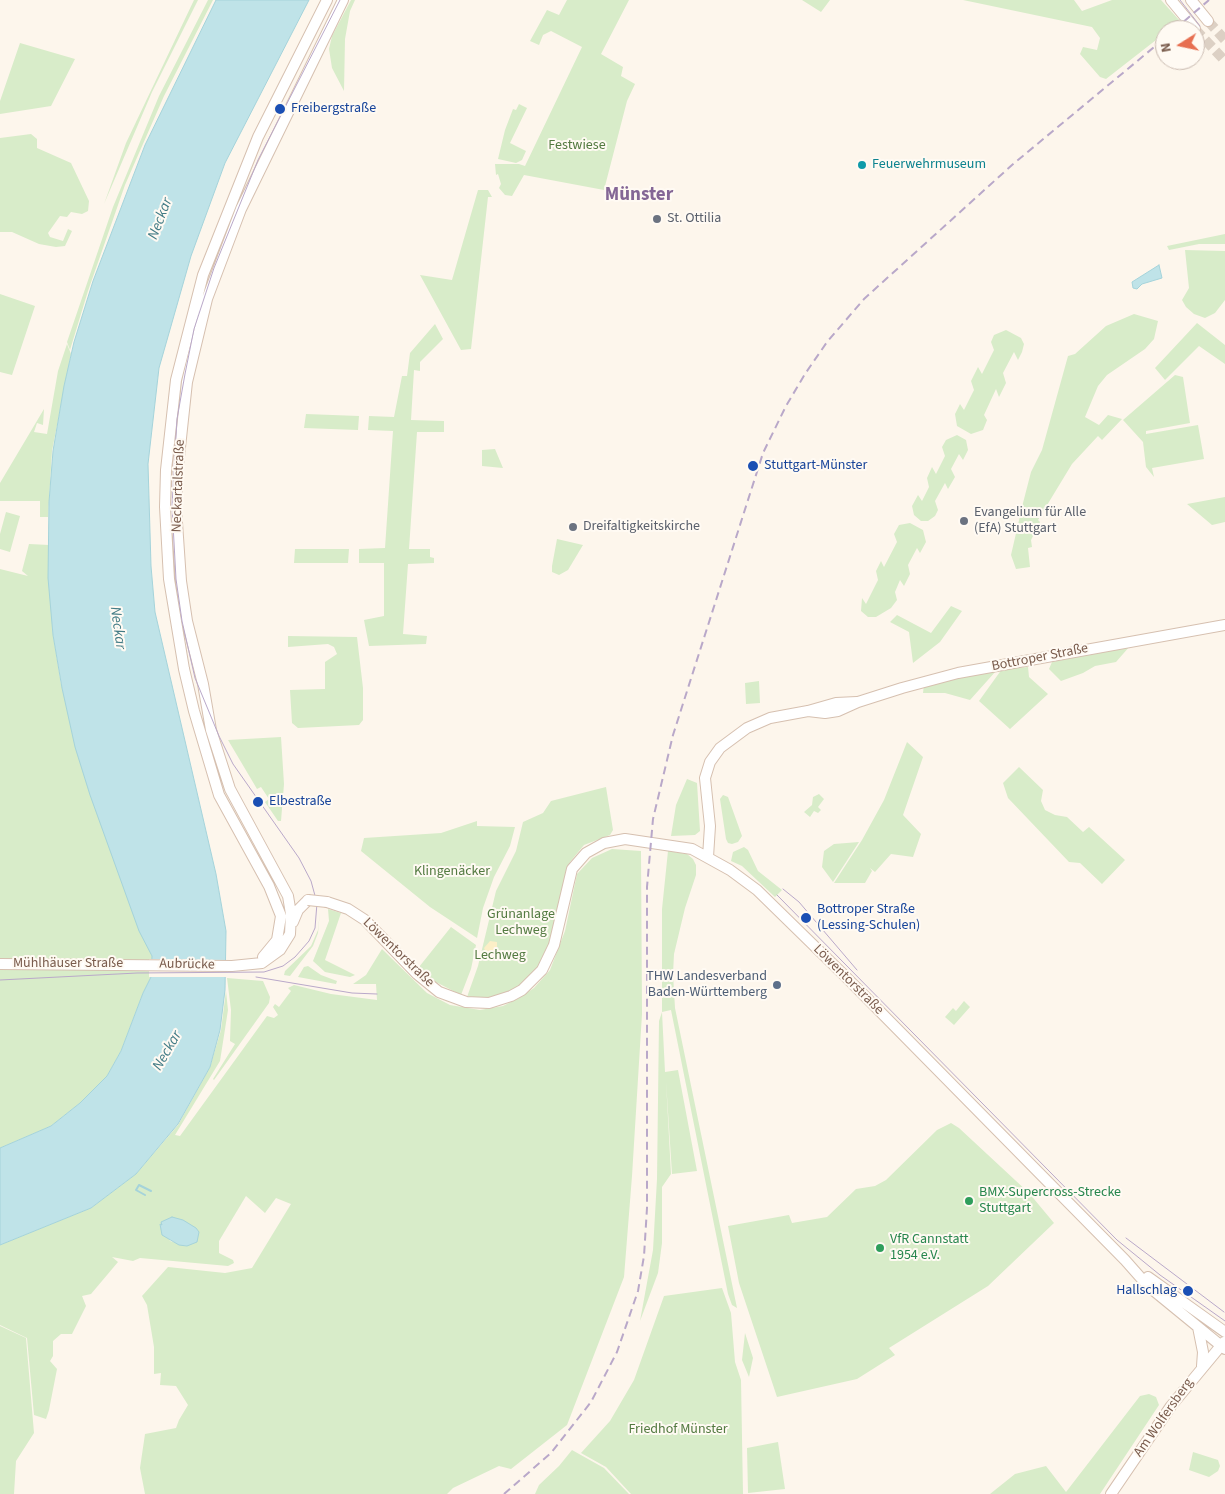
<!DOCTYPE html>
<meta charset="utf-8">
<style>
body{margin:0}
#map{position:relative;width:1225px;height:1494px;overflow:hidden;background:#fdf6ec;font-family:"Source Sans 3",sans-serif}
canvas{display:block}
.north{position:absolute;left:1155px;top:20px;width:50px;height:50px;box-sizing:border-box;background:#fffaf3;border:1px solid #cabbb1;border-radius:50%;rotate:260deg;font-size:14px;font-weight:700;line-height:20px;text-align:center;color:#7a5c4d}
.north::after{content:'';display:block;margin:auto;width:18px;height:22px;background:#e76f51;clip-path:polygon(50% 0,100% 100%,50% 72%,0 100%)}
</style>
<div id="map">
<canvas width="1225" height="1494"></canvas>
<div class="north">N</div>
</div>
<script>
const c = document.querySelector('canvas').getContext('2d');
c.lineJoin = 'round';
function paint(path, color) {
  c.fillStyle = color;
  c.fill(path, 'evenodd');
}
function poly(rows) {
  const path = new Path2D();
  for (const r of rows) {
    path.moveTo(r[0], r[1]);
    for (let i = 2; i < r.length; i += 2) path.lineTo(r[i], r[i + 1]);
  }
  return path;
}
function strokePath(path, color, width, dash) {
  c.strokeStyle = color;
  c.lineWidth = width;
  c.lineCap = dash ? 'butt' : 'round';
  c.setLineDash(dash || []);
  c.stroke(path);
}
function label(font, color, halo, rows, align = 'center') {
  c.font = font + ' "Source Sans 3",sans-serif';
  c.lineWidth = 4;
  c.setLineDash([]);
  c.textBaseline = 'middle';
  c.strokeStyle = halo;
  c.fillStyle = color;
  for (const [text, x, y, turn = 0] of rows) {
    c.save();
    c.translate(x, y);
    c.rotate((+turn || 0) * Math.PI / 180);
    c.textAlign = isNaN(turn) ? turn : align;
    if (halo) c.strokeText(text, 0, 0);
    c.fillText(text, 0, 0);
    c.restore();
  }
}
paint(poly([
 [194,0,198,0,152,92,104,204,126,143],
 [208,0,213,0,164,96,125,185,88,291,70,350,67,342,113,207,159,96],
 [351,0,355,0,350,11,345,39,344,91,332,68,329,49,332,36],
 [567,0,629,0,601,54,623,67,621,76,635,84,627,101,604,190,524,175,512,196,505,195,499,188,501,184,498,174,496,175,495,164,519,164,525,166,582,47,551,31,543,35,539,45,530,41,547,10,559,15],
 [802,0,830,0,821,12],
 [963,0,1074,0,1082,11,1112,0,1161,0,1180,21,1169,30,1165,30,1165,33,1106,79,1100,77,1080,54,1083,47,1097,50,1100,38,1092,27],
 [20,43,75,59,51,106,0,114,0,101],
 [519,104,527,108,510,143,526,151,522,160,516,163,498,159,505,130,513,109,516,110],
 [31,134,37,139,37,148,71,163,89,201,88,211,82,214,71,212,67,217,60,216,48,233,50,237,63,241,68,229,72,231,65,246,56,247,39,244,12,232,0,232,0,138],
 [478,190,488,190,492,197,488,197,471,349,461,350,420,275,452,280],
 [1225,234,1225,244,1199,244,1169,250,1167,246],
 [1185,250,1225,251,1225,300,1215,313,1205,318,1194,314,1186,307,1182,300,1189,288],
 [0,294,35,306,12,375,0,372],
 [1134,314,1158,321,1154,339,1145,349,1107,375,1098,386,1085,417,1099,425,1108,415,1122,419,1102,440,1098,436,1072,464,1038,520,1040,522,1031,540,1032,547,1028,548,1030,567,1016,569,1011,555,1023,503,1031,472,1042,450,1068,356,1075,354,1106,326],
 [1197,323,1225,345,1225,364,1199,346,1165,380,1155,368],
 [435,324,443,339,420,362,420,371,414,370,411,420,444,421,444,432,417,432,409,549,430,549,430,557,434,558,434,563,408,564,403,634,427,636,426,644,369,646,364,620,384,616,384,563,359,563,359,549,385,548,393,431,368,430,369,416,394,417,402,376,407,376,410,353],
 [1006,330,1021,338,1024,344,1022,352,1018,360,1014,352,1003,373,1006,383,999,397,996,389,984,415,987,420,983,430,971,434,957,426,955,414,960,404,964,410,974,390,971,381,978,367,982,374,994,350,991,342,994,335],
 [67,344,71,354,52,451,48,517,40,517,40,501,0,501,0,483,44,409,43,425,37,423,34,432,47,434,58,371],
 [1175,375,1183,377,1190,423,1146,431,1146,434,1198,425,1204,459,1152,468,1154,477,1146,467,1143,442,1123,420],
 [306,414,359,416,358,430,304,428],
 [957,435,966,440,968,450,963,460,959,454,951,469,955,477,948,489,945,483,935,501,938,510,935,516,928,521,921,521,914,515,912,506,918,495,922,501,929,487,927,478,932,467,936,474,945,456,942,447,946,440],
 [495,449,503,468,482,466,482,450],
 [1225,497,1225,522,1212,525,1187,504],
 [6,512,20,516,10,552,0,549,0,534],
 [910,523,923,530,926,542,920,553,917,548,908,565,910,574,904,586,900,580,895,592,897,600,891,608,876,617,868,617,861,611,862,598,866,604,878,580,876,571,881,561,884,567,897,542,894,534,899,525],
 [557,539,583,545,568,570,559,575,552,572,552,566],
 [29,544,49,545,53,635,61,684,152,956,151,977,143,993,121,1051,107,1076,80,1103,51,1126,0,1148,0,569,28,576,22,571],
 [295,549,349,549,348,563,294,563],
 [951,606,962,611,940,642,913,663,909,632,890,622,897,615,931,633],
 [288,636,357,637,363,688,363,720,359,725,298,728,292,723,290,690,325,689,325,662,337,654,334,647,328,644,288,647],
 [1130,646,1116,662,1095,666,1083,673,1061,681,1049,669,1052,662],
 [1028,667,1029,677,1048,694,1010,729,979,701,1002,669],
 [996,671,970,700,945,693,923,693,924,684],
 [759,681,760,703,746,704,745,683],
 [281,737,284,784,281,821,278,821,265,802,269,799,261,787,257,789,228,740],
 [907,742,923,757,903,815,921,834,913,857,891,854,875,872,870,868,872,871,865,883,834,883,862,840,884,800],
 [1019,767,1043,790,1041,801,1045,810,1055,815,1067,817,1083,832,1089,827,1125,860,1102,884,1080,863,1069,862,1008,798,1003,783],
 [687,779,697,783,700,831,695,835,671,836,676,805],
 [606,787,613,830,610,835,584,845,570,862,551,939,539,967,521,986,509,992,486,998,467,997,478,966,496,891,516,851,523,822,543,813,551,801],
 [819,794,824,799,818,807,821,810,818,813,814,811,810,817,804,812,812,805,813,797],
 [723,795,728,797,742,836,738,842,732,844,728,843,726,839,720,799],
 [477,821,477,826,515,827,510,846,494,877,483,908,477,938,430,907,361,851,364,838,441,833],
 [859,842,833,882,822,867,824,851,834,844],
 [744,847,748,850,758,871,782,890,775,897,742,866,731,861,733,852],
 [612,849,641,851,642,1014,632,1176,624,1277,567,1425,511,1469,499,1466,453,1488,447,1494,145,1494,140,1468,145,1434,176,1428,179,1420,188,1405,176,1386,160,1385,161,1373,154,1374,154,1347,147,1305,142,1296,168,1267,225,1273,252,1268,291,1204,276,1198,265,1213,246,1196,219,1241,219,1253,233,1260,234,1263,228,1266,140,1258,133,1261,112,1257,118,1262,91,1294,82,1296,86,1306,72,1334,61,1334,53,1341,53,1356,50,1361,57,1369,49,1410,46,1419,34,1415,27,1338,0,1325,0,1245,91,1208,136,1174,178,1125,210,1067,221,1030,226,991,228,1010,220,1061,175,1135,180,1136,267,1016,274,1018,278,1015,273,1007,275,1004,279,1007,291,991,288,988,294,985,331,994,377,1000,376,984,353,984,366,975,382,949,427,993,450,1005,480,1010,503,1006,519,998,534,988,550,970,565,931,577,874,592,858],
 [163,1223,187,1246,170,1241],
 [668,851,687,854,693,859,696,865,696,875,685,908,674,954,673,974,675,1008,737,1308,732,1305,728,1294,671,1010,662,1012,662,909],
 [328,909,341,913,325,960,355,975,350,977,325,972,313,961,329,921],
 [320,911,318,933,313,946,290,976,284,975,285,971,311,946,318,930],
 [451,927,476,945,471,969,461,995,432,980,419,967],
 [308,966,321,975,337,981,336,984,298,977,304,967],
 [227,978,263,981,270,997,269,1003,214,1080,213,1079,235,1044,230,1041,231,1010],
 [964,1001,970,1007,954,1025,945,1017,953,1008,956,1011],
 [662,1012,665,1072,678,1070,697,1171,672,1174,666,1081,671,1174,662,1187,662,1243,658,1273,640,1321,653,1250,657,1179,659,1021],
 [951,1123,959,1128,1029,1193,1054,1223,988,1286,889,1348,895,1355,857,1379,777,1397,739,1283,728,1226,789,1215,792,1223,827,1217,856,1189,875,1186,886,1180,937,1130],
 [722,1288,731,1313,735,1362,741,1380,743,1494,631,1494,606,1467,581,1453,610,1421,634,1380,664,1296],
 [0,1326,26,1338,34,1433,16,1461,14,1494,0,1494],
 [745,1333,753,1358,749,1377,742,1360],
 [1149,1394,1156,1397,1159,1405,1100,1494,990,1494,1015,1474,1046,1466,1066,1492,1140,1396],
 [778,1442,785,1489,748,1493,747,1448],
 [572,1450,604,1468,629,1494,535,1494,539,1485,559,1466],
 [1193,1452,1218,1460,1220,1466,1218,1471,1209,1477,1189,1470]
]), '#d8ecc9');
paint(poly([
 [490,941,497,942,497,950,495,958,489,960,484,948]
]), '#fcefc7');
const water = poly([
 [216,0,309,0,225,163,191,256,159,368,148,464,151,566,155,612,216,874,226,931,225,990,220,1030,210,1067,178,1124,136,1174,91,1208,0,1245,0,1148,51,1126,80,1103,107,1076,121,1051,143,993,151,977,152,956,139,931,90,795,75,747,62,688,53,635,48,578,49,502,53,451,64,386,74,342,93,281,145,145,216,0],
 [1159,265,1162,278,1142,284,1137,289,1133,288,1132,282,1159,265],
 [172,1217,183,1220,196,1228,199,1232,197,1242,187,1246,179,1245,162,1235,160,1224,162,1225,161,1222,172,1217]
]);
paint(water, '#bfe3e8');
strokePath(water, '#a5d3da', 1);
paint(poly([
 [149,959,227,960,227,977,149,977]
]), '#fdf6ec');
strokePath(poly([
 [145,1195,136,1190,139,1185,151,1191]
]), '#a5d3da', 2);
strokePath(poly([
 [1208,21,1225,40],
 [1195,29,1225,61]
]), '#dcd0c4', 10, [10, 5]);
const secondary = poly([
 [1171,0,1195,29],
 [1191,0,1208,21],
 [808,711,825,713,838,711,858,702,902,688,958,673,1225,625],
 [708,857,710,826,705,778,710,762,720,748,747,728,770,718,808,711,836,703,857,702],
 [327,902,348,909,365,920,417,974,439,992,466,1002,489,1003,511,996,522,990,542,970,554,945,572,869,586,853,604,843,625,839,692,849,730,870,757,890,845,976,1125,1260,1148,1286,1225,1349],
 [293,922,298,910,308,900],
 [263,957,277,940,281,916,269,886,219,795,194,711,184,669,169,579,165,507,166,470,176,380,203,275,258,137,327,0],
 [0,964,232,966,262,963,280,950,290,934,291,914,288,896,230,789,211,730,203,684,187,621,181,581,176,508,178,466,187,382,207,299,241,209,343,0],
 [1148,1277,1225,1332],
 [1198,1327,1203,1352,1202,1366],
 [1111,1494,1171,1406,1224,1342]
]);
strokePath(secondary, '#d6c0b0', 12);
strokePath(secondary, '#fff', 10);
strokePath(poly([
 [1180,0,1200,26],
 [783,889,799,902,857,970],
 [777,895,1117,1240,1160,1275,1225,1321],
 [256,977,352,993,377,994],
 [0,980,137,973,264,972,283,966,295,957,309,941,315,928,317,903,311,881,299,858,233,764,219,736,195,678,182,621,176,579,172,506,177,419,185,374,194,329,214,268,258,160,340,0],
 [1126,1238,1224,1312]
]), '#b9a8c9', 1);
strokePath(poly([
 [1174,30,1209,0],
 [504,1494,551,1453,591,1402,617,1352,638,1291,644,1256,647,1208,647,887,653,819,673,735,763,453,786,406,805,374,827,342,864,299,1012,165,1165,38]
]), '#b9a8c9', 2, [8, 5]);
const secondaryBridge = poly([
 [308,900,327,902]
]);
strokePath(secondaryBridge, '#d6c0b0', 12, []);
strokePath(secondaryBridge, '#fff', 10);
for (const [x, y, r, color] of [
 [280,109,6,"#1a4fb4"],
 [862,165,5,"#0f9aa8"],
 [657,219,5,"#6b7280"],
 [753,466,6,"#1a4fb4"],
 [964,521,5,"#6b7280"],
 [573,527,5,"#6b7280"],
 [258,802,6,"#1a4fb4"],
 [806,918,6,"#1a4fb4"],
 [777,985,5,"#5c6f8a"],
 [969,1201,5,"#2e9e5b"],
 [880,1248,5,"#2e9e5b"],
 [1188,1291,6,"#1a4fb4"]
]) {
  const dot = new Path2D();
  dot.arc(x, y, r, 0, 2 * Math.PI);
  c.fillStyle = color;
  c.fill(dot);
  strokePath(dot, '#fffaf3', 2);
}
label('14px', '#164399', '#fffaf3', [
 ["Freibergstraße",291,109],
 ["Stuttgart-Münster",764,466],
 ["Elbestraße",269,802],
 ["Bottroper Straße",817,910],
 ["(Lessing-Schulen)",817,926],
 ["Hallschlag",1177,1291,"right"]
], 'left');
label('14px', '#537a41', '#fffaf3', [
 ["Festwiese",577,146],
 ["Klingenäcker",452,872],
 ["Grünanlage",521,915],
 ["Lechweg",521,931],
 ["Lechweg",500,956],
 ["Friedhof Münster",678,1430]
]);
label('14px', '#0d838f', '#fffaf3', [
 ["Feuerwehrmuseum",872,165]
], 'left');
label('14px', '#5b616d', '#fffaf3', [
 ["St. Ottilia",667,219],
 ["Evangelium für Alle",974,513],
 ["(EfA) Stuttgart",974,529],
 ["Dreifaltigkeitskirche",583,527]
], 'left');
label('14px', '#7a5c4d', '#fffaf3', [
 ["Neckartalstraße",179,486,-88],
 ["Bottroper Straße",1040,658,-11],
 ["Löwentorstraße",398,953,44],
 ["Mühlhäuser Straße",68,964],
 ["Aubrücke",187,965,1],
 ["Löwentorstraße",848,980,45],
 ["Am Wolfersberg",1164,1418,-55]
]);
label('14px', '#4e5e75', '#fffaf3', [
 ["THW Landesverband",767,977],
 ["Baden-Württemberg",767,993]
], 'right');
label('14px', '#27864d', '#fffaf3', [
 ["BMX-Supercross-Strecke",979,1193],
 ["Stuttgart",979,1209],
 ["VfR Cannstatt",890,1240],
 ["1954 e.V.",890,1256]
], 'left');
label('italic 15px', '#437c86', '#fffaf3', [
 ["Neckar",161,219,-69],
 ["Neckar",117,628,82],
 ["Neckar",168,1051,-60]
]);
label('bold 19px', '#846695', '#fffaf3', [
 ["Münster",639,196]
]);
</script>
